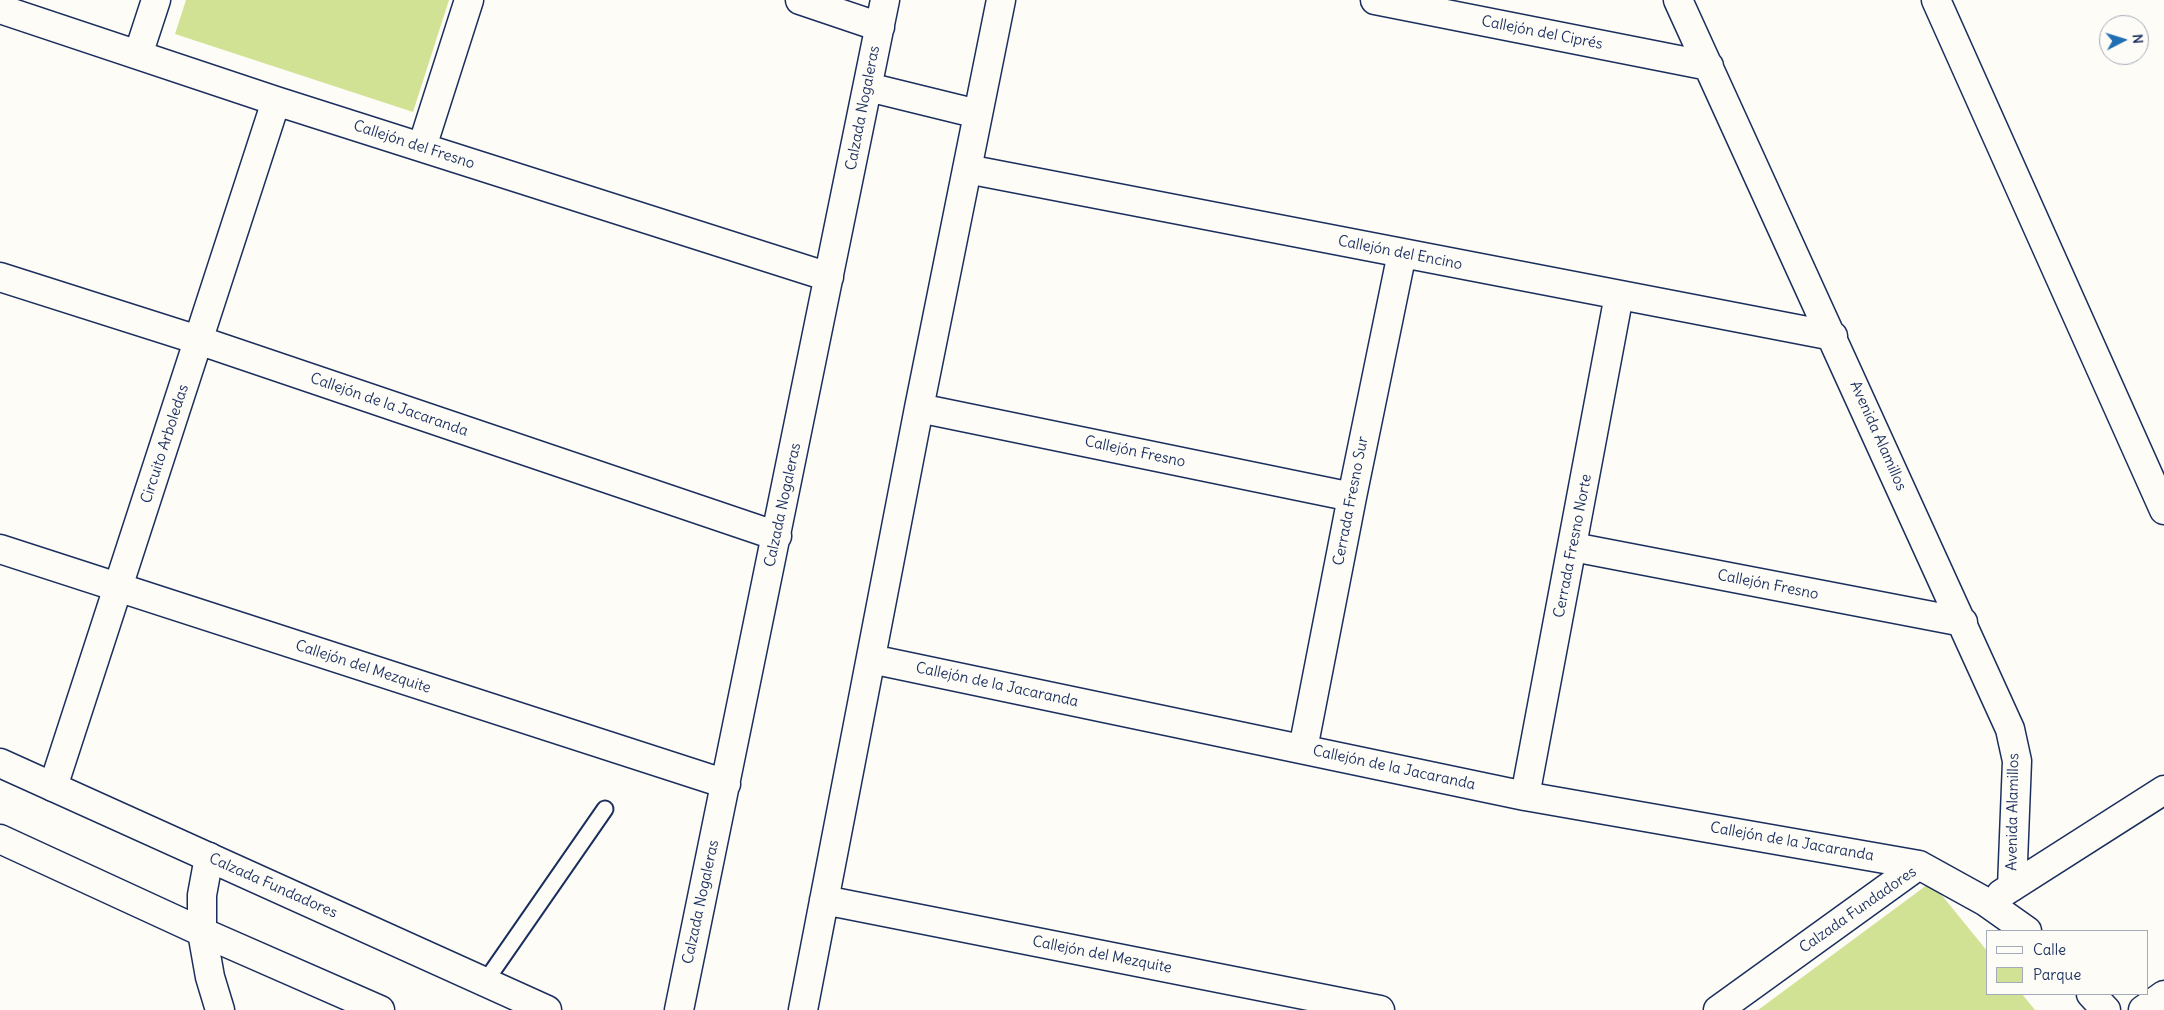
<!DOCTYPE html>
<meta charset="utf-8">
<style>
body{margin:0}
#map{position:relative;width:2164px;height:1010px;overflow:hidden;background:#fdfcf7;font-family:Delius,sans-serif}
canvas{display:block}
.legend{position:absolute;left:1986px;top:930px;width:162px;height:65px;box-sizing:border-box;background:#fdfcf7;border:1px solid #a3aaba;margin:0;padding:6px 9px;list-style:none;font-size:15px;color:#1b2f5e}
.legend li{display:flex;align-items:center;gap:10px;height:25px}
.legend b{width:25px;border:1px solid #a3aaba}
.north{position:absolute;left:2099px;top:15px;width:50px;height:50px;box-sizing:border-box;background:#fdfcf7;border:1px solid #a3aaba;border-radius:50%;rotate:85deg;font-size:14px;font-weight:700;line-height:20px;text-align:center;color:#1b2f5e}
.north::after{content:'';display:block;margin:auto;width:18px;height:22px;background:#1f6fb2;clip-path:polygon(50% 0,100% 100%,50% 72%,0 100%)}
</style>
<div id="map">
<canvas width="2164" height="1010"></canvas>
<ul class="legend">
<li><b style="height:6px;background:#fdfcf7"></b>Calle</li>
<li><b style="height:14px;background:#d2e295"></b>Parque</li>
</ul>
<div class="north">N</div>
</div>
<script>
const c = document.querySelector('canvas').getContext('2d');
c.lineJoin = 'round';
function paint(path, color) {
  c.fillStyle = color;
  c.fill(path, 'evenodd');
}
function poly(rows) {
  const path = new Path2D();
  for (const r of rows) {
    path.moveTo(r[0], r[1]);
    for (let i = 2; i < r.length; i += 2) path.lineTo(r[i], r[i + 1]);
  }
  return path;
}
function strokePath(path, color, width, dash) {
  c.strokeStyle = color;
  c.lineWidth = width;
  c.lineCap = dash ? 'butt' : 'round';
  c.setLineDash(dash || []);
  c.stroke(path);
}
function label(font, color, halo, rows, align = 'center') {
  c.font = font + ' Delius,sans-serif';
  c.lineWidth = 4;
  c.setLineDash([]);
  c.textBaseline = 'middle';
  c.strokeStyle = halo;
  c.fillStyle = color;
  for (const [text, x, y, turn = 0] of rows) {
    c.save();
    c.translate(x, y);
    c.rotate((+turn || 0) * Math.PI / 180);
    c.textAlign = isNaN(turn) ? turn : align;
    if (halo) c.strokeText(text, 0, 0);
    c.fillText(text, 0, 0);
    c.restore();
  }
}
paint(poly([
 [186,0,449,0,413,112,175,34],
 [1931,882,1988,952,1988,994,2022,994,2035,1010,1758,1010]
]), '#d2e295');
const service = poly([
 [485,982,605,809]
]);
const minor = poly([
 [800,0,880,27],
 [1375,0,1709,66],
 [1678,0,2010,729,2017,761,2012,887],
 [1936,0,2164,510],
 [0,9,276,101,829,277],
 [138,55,156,0],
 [868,87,978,114],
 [422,147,469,0],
 [967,169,1833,336],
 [0,277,198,340,777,536],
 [919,408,1352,497],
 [1573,547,1963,622],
 [0,549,726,784],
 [871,659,1525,796,1919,865,1986,902,2027,931],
 [1303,749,1352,497,1402,253],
 [53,787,276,101],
 [1525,796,1619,295],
 [209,857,202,895,202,932,210,977,220,1010],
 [2001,894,2164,790],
 [824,900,1380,1010],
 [2091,994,2106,1010],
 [679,1010,885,0],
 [803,1010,919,408,1001,0],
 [1718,1010,1919,865]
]);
const secondary = poly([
 [0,763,547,1010],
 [0,839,202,932,380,1010],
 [2143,1010,2164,995]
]);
strokePath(service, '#1b2f5e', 19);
strokePath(minor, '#1b2f5e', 31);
strokePath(secondary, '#1b2f5e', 31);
strokePath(service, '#fdfcf7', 15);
strokePath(minor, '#fdfcf7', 28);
strokePath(secondary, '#fdfcf7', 28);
label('15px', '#1b2f5e', '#fdfcf7', [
 ["Callejón del Ciprés",1542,33,11],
 ["Calzada Nogaleras",863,108,-79],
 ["Callejón del Fresno",414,145,18],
 ["Callejón del Encino",1400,253,11],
 ["Callejón de la Jacaranda",389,405,19],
 ["Avenida Alamillos",1878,436,66],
 ["Circuito Arboledas",165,444,-72],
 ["Callejón Fresno",1135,452,12],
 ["Cerrada Fresno Sur",1351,501,-79],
 ["Calzada Nogaleras",783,505,-78],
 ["Cerrada Fresno Norte",1573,546,-79],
 ["Callejón Fresno",1768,585,11],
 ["Callejón del Mezquite",363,667,18],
 ["Callejón de la Jacaranda",997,685,12],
 ["Callejón de la Jacaranda",1394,768,12],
 ["Avenida Alamillos",2013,812,-89],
 ["Callejón de la Jacaranda",1792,842,10],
 ["Calzada Fundadores",273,886,24],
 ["Calzada Nogaleras",701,902,-78],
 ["Calzada Fundadores",1858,910,-35],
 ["Callejón del Mezquite",1102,955,11]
]);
</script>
